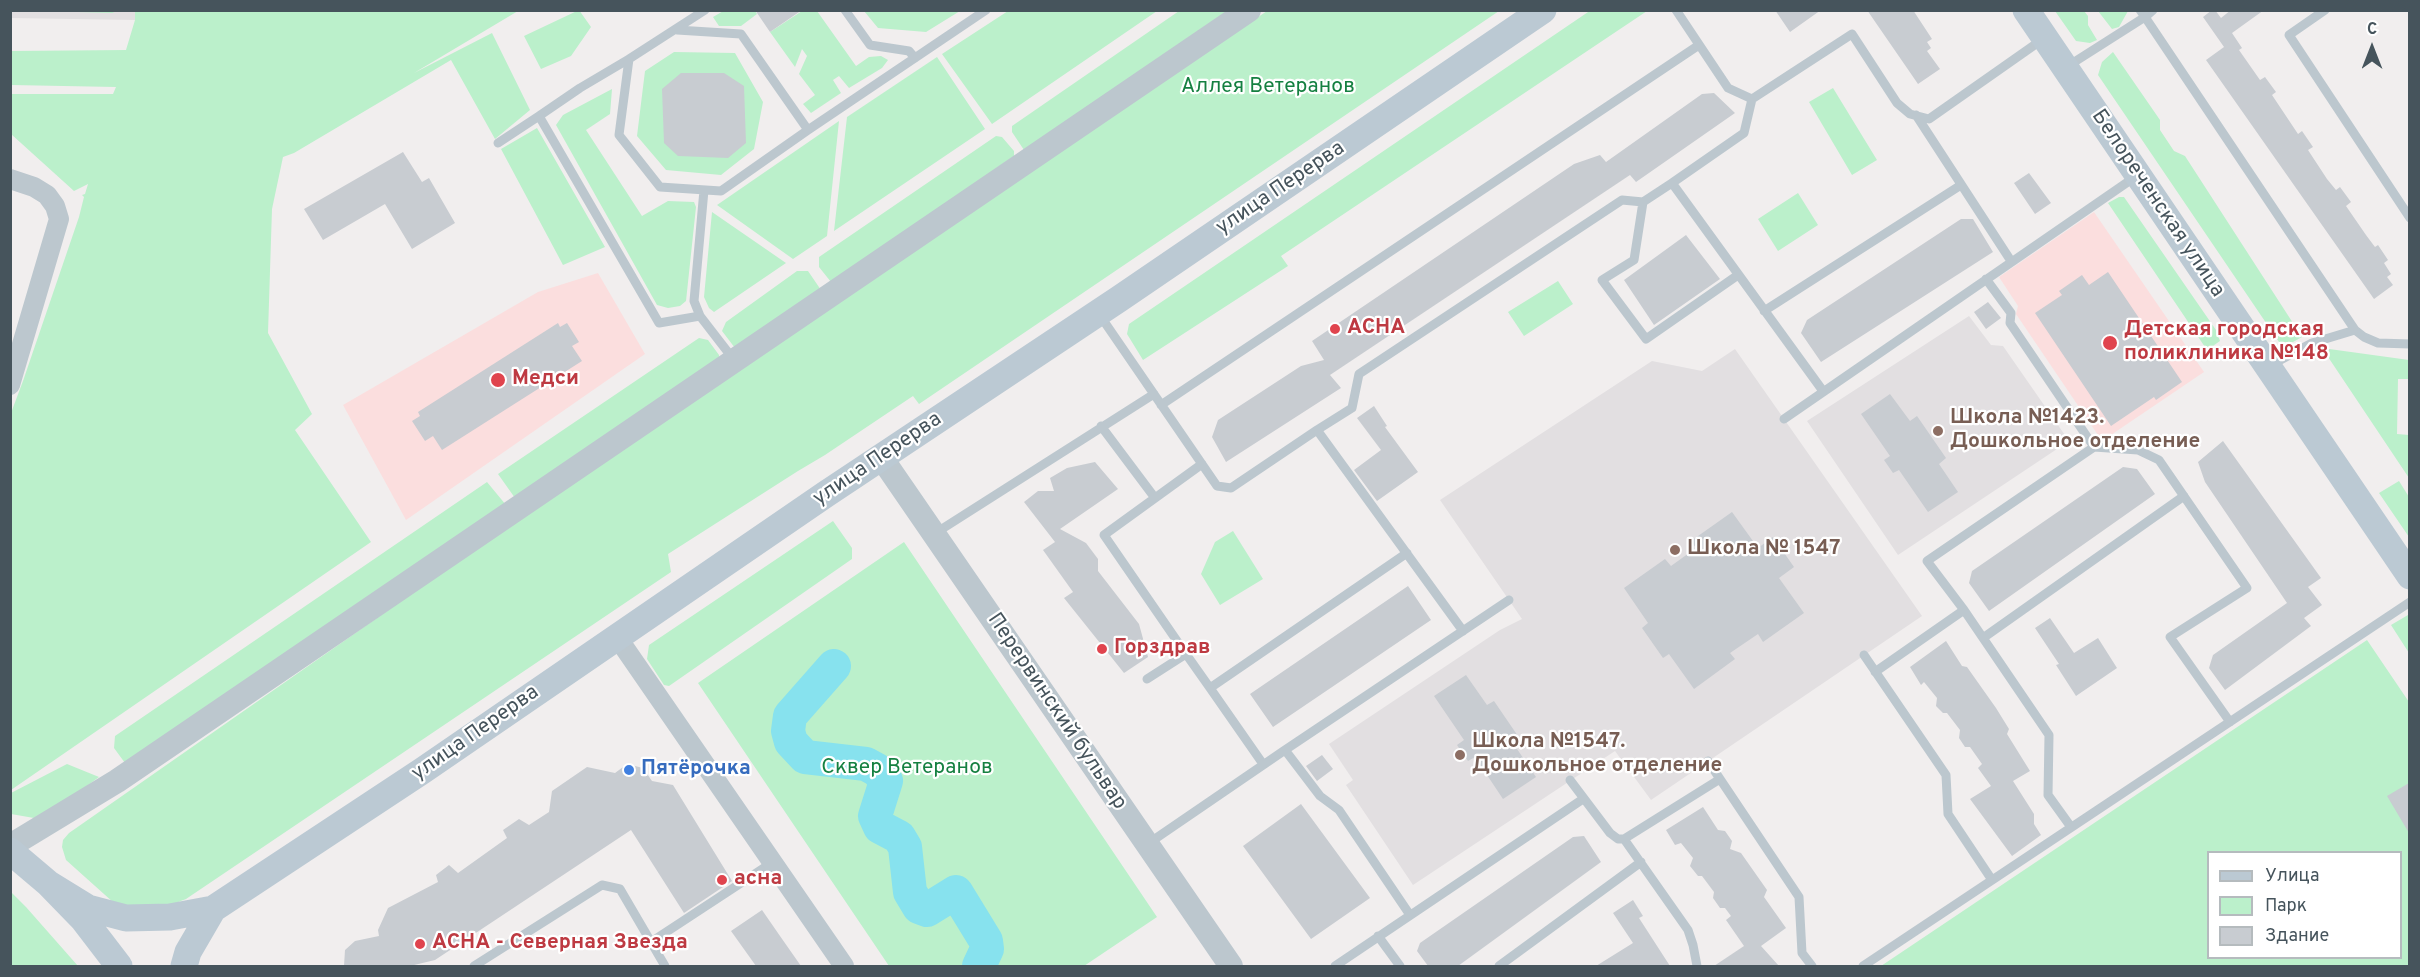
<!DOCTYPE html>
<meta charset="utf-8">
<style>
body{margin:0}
#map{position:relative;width:2420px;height:977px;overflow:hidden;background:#f1eeee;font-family:Overpass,sans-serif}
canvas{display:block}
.frame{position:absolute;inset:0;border:12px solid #46545c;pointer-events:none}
.legend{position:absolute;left:2207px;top:851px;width:195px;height:108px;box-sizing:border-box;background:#fff;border:2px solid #b5bbbe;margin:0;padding:8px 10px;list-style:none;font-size:18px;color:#46545c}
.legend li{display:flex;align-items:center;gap:12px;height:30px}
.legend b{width:30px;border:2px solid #b5bbbe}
.north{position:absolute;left:2342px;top:18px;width:60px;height:60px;-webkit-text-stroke:4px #fff;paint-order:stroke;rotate:0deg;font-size:16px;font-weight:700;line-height:24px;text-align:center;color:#46545c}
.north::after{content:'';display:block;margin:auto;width:21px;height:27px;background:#46545c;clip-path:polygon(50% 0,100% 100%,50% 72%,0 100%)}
</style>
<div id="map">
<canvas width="2420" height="977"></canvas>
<div class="frame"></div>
<ul class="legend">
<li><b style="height:8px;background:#bbc9d3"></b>Улица</li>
<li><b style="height:16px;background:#bbf0cb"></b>Парк</li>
<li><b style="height:16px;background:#c8ccd1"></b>Здание</li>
</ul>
<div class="north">С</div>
</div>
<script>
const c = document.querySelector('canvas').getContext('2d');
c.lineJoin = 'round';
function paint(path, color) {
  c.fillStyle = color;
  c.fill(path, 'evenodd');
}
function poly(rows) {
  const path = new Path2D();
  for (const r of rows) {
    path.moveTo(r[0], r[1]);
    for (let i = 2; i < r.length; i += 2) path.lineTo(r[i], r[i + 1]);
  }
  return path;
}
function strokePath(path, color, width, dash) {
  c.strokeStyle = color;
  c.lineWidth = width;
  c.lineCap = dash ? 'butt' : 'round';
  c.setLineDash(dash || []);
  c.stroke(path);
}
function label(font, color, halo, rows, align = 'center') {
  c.font = font + ' Overpass,sans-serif';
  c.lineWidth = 4.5;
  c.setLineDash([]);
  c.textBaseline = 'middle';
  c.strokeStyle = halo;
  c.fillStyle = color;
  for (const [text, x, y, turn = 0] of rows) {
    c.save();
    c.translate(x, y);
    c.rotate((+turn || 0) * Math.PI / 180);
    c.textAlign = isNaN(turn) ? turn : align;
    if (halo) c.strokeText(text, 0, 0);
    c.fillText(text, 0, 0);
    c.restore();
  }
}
paint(poly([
 [11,11,135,11,135,20,11,18],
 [1969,316,1991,345,2003,346,2069,441,1898,555,1807,421],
 [1735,349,1922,616,1651,800,1615,751,1413,885,1346,785,1353,780,1329,744,1500,630,1522,619,1440,500,1652,361,1702,371]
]), '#e2dfe1');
paint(poly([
 [2094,212,2204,372,2102,441,2016,314,2018,306,1999,277],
 [598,273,645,354,406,520,343,405,538,292]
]), '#fbdede');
paint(poly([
 [11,10,117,10,117,11,112,13],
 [579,10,591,27,571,56,541,69,524,36],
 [725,10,755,11,757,14,741,26,719,26,713,17],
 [1591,10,1647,11,1281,256,1288,266,1143,360,1127,334,1129,324],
 [135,11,518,11,414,73,492,33,530,110,495,139,451,60,294,153,283,157,272,209,268,333,312,414,295,430,371,542,11,790,11,413,23,381,79,217,84,197,82,195,85,194,88,184,74,191,11,134,11,94,113,94,116,87,11,85,11,51,126,50,135,20],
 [802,11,817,11,856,66,869,57,881,56,888,60,882,68,849,88,839,76,833,80,841,93,811,113,803,104,815,95,799,74,807,56,802,49,795,67,770,32],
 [864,11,960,11,926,32,878,28],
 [1008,11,1008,10,1157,11,992,124,942,54],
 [1179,11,1227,11,1024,150,1012,132,1012,126],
 [1267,11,1499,11,919,404,913,396,825,455,798,471,668,554,671,572,186,899,155,911,114,903,66,860,62,847,63,840,69,833,523,516],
 [2055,11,2084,11,2088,16,2088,25,2097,40,2090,43,2076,41],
 [2098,11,2128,11,2119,27,2112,29],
 [674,52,735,53,763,102,754,149,721,175,666,170,637,136,645,71],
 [2113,52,2160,120,2160,130,2174,151,2185,156,2302,337,2293,342,2279,342,2098,75,2102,62],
 [937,57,985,129,834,231,847,117],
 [1833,88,1877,160,1852,175,1809,102],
 [612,89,610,114,586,130,642,216,668,201,694,202,696,207,686,301,680,306,668,308,657,305,556,125,563,115],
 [839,121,827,236,793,259,717,205],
 [537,128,605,247,563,265,501,149],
 [996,136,1002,137,1014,151,1014,156,831,282,819,267,819,257],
 [1798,193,1818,225,1778,251,1758,219],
 [2119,197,2124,197,2216,330,2220,341,2207,350,2108,203],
 [712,212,786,263,714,312,709,308,704,297],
 [797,271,808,271,821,290,735,348,722,331,726,322],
 [1558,281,1573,304,1524,336,1508,312],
 [699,338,708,340,719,355,719,359,515,498,498,474],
 [2322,348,2409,360,2409,379,2398,379,2397,434,2409,435,2409,478],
 [2399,481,2409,497,2409,537,2379,493],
 [487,482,506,505,125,763,114,748,115,736],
 [833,521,852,548,852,559,669,686,664,685,647,659,649,645],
 [1233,531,1263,579,1220,605,1201,574,1215,542],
 [904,542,1157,917,1084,966,889,966,698,683],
 [2408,615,2410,618,2409,653,2391,625],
 [2367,640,2409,702,2409,966,1881,966],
 [2208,852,2400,852,2400,958,2208,958],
 [67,764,99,777,56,809,45,814,34,818,11,814,11,793],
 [11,892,26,907,78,966,11,966]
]), '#bbf0cb');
strokePath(poly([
 [834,666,790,716,788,731,791,742,805,757,866,764,877,770,886,781,875,816,880,827,899,837,905,847,910,892,919,907,927,910,956,892,986,941,987,949,979,966]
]), '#87e2ee', 34);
paint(poly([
 [755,10,802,10,770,32],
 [1775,10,1821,10,1790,32],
 [1867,10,1913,10,1932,39,1927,42,1931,48,1927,51,1940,69,1918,84],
 [2212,10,2215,10,2221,18,2231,10,2264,10,2232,33,2242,48,2239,50,2260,80,2265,77,2276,92,2272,95,2298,134,2302,131,2313,147,2308,150,2327,179,2336,190,2340,187,2351,202,2346,206,2366,235,2375,247,2378,245,2388,260,2384,263,2391,274,2387,277,2393,285,2374,299,2206,60,2224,47,2203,17],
 [681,73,724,73,744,86,746,143,728,158,678,156,664,143,662,89],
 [1714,93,1735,113,1636,182,1630,175,1330,375,1341,388,1226,462,1212,437,1218,420,1301,366,1324,360,1312,341,1574,164,1600,155,1606,162,1702,94],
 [403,152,422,182,429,178,455,223,412,249,385,204,323,240,304,209],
 [2029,173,2051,203,2035,214,2014,183],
 [1961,219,1973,219,1993,252,1821,362,1801,333,1807,320],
 [1686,235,1720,279,1654,325,1624,280],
 [2108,272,2182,382,2156,400,2154,397,2111,426,2035,313,2062,295,2059,291,2082,275,2089,285],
 [1988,302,2001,318,1986,329,1974,312],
 [558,323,560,327,567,323,579,342,572,346,582,361,442,450,433,436,425,441,412,421,420,416,418,412],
 [1890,394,1910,421,1917,416,1946,458,1939,464,1958,492,1928,512,1899,470,1893,473,1884,460,1890,456,1861,414],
 [1374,406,1387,426,1385,427,1418,472,1377,501,1354,470,1381,450,1357,418],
 [2223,441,2321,578,2308,587,2322,605,2304,618,2311,626,2225,690,2209,668,2213,655,2287,603,2205,482,2198,462],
 [1095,462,1118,489,1060,529,1086,543,1098,559,1098,571,1139,624,1148,657,1124,673,1064,598,1073,592,1043,550,1055,542,1024,502,1038,491,1054,491,1050,478,1067,468],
 [2123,467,2137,469,2155,494,1989,611,1969,583,1972,571],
 [1732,512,1758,548,1773,537,1794,567,1779,578,1804,613,1763,642,1758,634,1730,653,1735,659,1694,689,1669,654,1663,658,1642,628,1648,623,1624,588,1665,559,1671,566,1696,548,1691,541],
 [1408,586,1431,620,1273,727,1250,694],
 [2050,618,2074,653,2098,638,2117,668,2076,696,2056,665,2059,664,2035,628],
 [1946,641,1962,666,1967,667,1996,708,2009,729,2007,734,2030,771,2013,781,2034,814,2034,824,2041,835,2012,856,1970,799,1991,786,1978,768,1982,764,1970,747,1965,747,1959,738,1960,730,1947,713,1943,713,1936,706,1937,698,1924,682,1921,685,1910,667],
 [1466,675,1487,705,1494,701,1522,742,1515,746,1536,777,1503,799,1475,757,1468,761,1457,745,1464,740,1434,696],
 [1322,755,1333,769,1317,781,1306,766],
 [627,764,643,768,652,781,673,785,732,881,684,913,631,830,435,960,410,966,344,966,345,950,355,941,379,936,378,930,388,908,438,882,436,875,449,865,458,873,507,838,503,830,519,819,529,825,549,812,552,791,587,767,615,773],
 [2409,783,2409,833,2387,796],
 [1301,804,1370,898,1311,939,1243,846],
 [1703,807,1718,830,1725,831,1732,841,1730,849,1741,853,1767,890,1764,897,1786,928,1761,946,1779,966,1714,966,1744,946,1726,920,1731,916,1725,908,1720,908,1713,898,1714,892,1702,876,1698,876,1690,866,1693,858,1681,843,1675,845,1666,830],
 [1584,836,1601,862,1458,966,1428,966,1417,951,1420,943,1573,837],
 [1633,900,1643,916,1639,918,1670,966,1596,966,1633,943,1613,913],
 [762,910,780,936,801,966,756,966,731,931]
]), '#c8ccd1');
strokePath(poly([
 [705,10,629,59,619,135,660,187,721,191,808,130,986,10],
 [845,10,870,45,909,51,915,58],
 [1676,10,1728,88,1752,99,1852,34,1897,103,1910,114,1929,119,2043,39],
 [2140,10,2145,17,2153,10],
 [2325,10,2289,35,2410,218],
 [677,30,741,34,808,130],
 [629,59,580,88,539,116,659,323,700,316],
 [2068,66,2145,17,2355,330,2312,343,2271,365],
 [1752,99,1744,133,1672,183,1823,391],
 [1916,115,2011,261],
 [498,143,539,116],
 [704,190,694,301,700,316,734,360],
 [1643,202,1634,260,1602,280,1646,339,1738,275],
 [1764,311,1961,185],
 [1099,314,1217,486,1231,488,1317,430,1463,631],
 [2355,330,2364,337,2378,343,2410,344],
 [1161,405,1699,45],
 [1784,419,2135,177],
 [1101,426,1155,498],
 [1317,430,1352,408,1359,374,1622,200,1643,202,1672,183],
 [2094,447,2138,450,2159,460,2247,588,2170,637,2230,722],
 [934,534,1154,394],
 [1964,610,1927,561,2094,447,2010,323,2011,313,1986,279],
 [1983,638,2184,496],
 [1186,654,1104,535,1202,464],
 [1864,655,1946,775,1948,814,1992,880],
 [1875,672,1964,610,2049,735,2048,795,2071,827],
 [1147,679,1186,654,1210,688],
 [1285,750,1509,600],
 [1263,764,1210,688,1407,553],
 [1720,779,1799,897,1802,953,1812,966],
 [1570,780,1610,833,1618,839,1624,839,1688,930,1693,945,1697,966],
 [1624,839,1720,779,1708,761],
 [1149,843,1285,750,1320,796,1339,810,1410,915],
 [1378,936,1400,966],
 [651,942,773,862],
 [474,966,602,885,620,889,665,966],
 [1335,966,1583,799],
 [1499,966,1641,862],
 [1863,966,2410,602]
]), '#bcc7ce', 9);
strokePath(poly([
 [10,179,34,187,47,195,55,206,59,219,10,385],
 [617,637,844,966]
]), '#bcc7ce', 20);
strokePath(poly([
 [881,457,1231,966],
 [10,846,117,781,1249,10]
]), '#bcc7ce', 24);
strokePath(poly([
 [2026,10,2410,576],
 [10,851,49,884,83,919,119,966],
 [49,884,88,908,126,918,170,917,213,909,422,771,826,494,1119,299,1543,10],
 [184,966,188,952,213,909]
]), '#bbc9d3', 27);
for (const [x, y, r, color] of [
 [1335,329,6,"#e0444e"],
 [2110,343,8,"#e0444e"],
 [498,380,8,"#e0444e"],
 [1938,431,6,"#8d6e63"],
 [1675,550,6,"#8d6e63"],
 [1102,649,6,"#e0444e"],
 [1460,755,6,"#8d6e63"],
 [629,770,6,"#3f7fe0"],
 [722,880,6,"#e0444e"],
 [420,944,6,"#e0444e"]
]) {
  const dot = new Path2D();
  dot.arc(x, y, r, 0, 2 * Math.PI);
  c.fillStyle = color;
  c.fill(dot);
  strokePath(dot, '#fff', 2);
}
label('21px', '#158041', '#fff', [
 ["Аллея Ветеранов",1268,88],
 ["Сквер Ветеранов",907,769]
]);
label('21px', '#46545c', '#fff', [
 ["улица Перерва",1281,189,-34],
 ["Белореченская улица",2157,204,56],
 ["улица Перерва",878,460,-34],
 ["Перервинский бульвар",1056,712,56],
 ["улица Перерва",476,734,-35]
]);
label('bold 21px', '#be3a42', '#fff', [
 ["АСНА",1347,329],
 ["Детская городская",2124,331],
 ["поликлиника №148",2124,355],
 ["Медси",512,380],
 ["Горздрав",1114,649],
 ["асна",734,880],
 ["АСНА - Северная Звезда",432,944]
], 'left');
label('bold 21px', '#785e54', '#fff', [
 ["Школа №1423.",1950,419],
 ["Дошкольное отделение",1950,443],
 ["Школа № 1547",1687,550],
 ["Школа №1547.",1472,743],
 ["Дошкольное отделение",1472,767]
], 'left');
label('bold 21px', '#366cbe', '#fff', [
 ["Пятёрочка",641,770]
], 'left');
</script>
